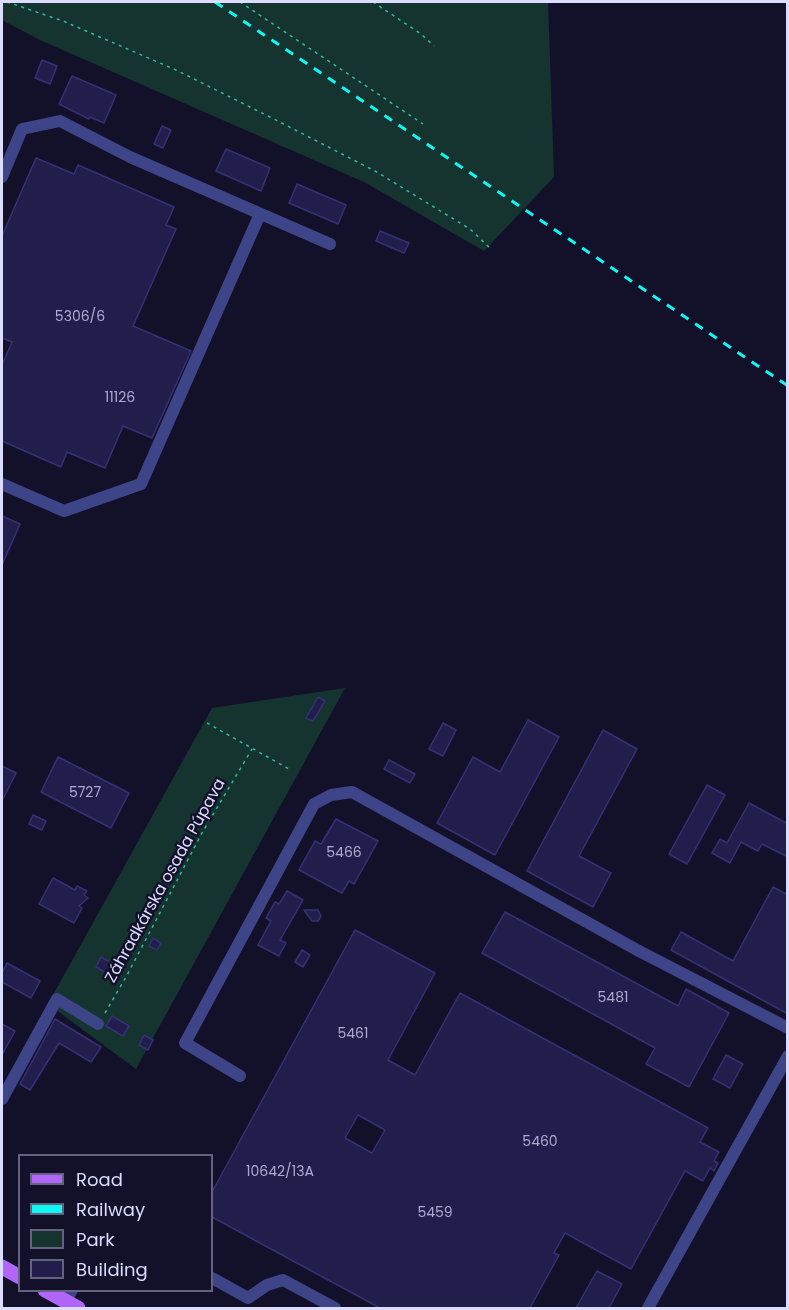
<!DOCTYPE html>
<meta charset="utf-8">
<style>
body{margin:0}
#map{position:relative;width:789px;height:1310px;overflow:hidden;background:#13112a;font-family:Poppins,sans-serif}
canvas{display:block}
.frame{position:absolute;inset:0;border:3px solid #dbdcfe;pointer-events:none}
.legend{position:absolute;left:18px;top:1154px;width:195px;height:138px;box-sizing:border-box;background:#13112a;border:2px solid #63627f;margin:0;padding:8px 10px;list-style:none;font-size:18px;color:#dbdcfe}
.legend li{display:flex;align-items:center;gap:12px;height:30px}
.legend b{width:30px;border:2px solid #63627f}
</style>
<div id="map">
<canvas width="789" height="1310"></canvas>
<div class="frame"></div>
<ul class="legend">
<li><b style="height:8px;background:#b165fb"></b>Road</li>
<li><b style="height:8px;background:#0cf9f4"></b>Railway</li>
<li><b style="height:16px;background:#15342f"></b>Park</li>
<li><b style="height:16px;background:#211e4b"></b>Building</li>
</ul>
</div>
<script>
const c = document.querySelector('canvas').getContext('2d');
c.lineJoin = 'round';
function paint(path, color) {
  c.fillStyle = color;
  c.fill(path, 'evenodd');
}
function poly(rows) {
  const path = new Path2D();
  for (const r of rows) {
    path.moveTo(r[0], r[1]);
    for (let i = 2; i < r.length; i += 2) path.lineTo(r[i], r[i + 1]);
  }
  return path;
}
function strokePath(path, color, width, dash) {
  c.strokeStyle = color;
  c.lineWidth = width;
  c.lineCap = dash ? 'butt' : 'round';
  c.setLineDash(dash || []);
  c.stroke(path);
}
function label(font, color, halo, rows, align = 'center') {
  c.font = font + ' Poppins,sans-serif';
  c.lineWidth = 5;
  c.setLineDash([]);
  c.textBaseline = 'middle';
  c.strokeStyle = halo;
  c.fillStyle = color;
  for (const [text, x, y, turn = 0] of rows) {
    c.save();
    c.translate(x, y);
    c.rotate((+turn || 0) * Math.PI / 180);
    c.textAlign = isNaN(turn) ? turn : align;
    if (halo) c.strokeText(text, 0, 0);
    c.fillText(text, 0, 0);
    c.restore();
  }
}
paint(poly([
 [2,2,548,2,554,177,484,251,364,182,40,40,2,20],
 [345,688,136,1069,48,1004,212,708]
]), '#15342f');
const building = poly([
 [42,60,57,66,50,84,35,78,42,60],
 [72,76,116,95,104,123,90,117,89,119,59,104,72,76],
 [162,126,171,130,163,148,154,144,162,126],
 [226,149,270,168,261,191,216,171,226,149],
 [36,158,74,174,78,165,174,207,166,225,176,229,133,326,191,351,152,438,123,426,105,468,67,452,61,467,2,441,2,365,12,342,2,338,2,236,36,158],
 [297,184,346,205,338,224,289,203,297,184],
 [380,231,409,243,404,253,376,241,380,231],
 [2,516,20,524,2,565,2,516],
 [318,697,325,701,313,721,306,718,318,697],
 [528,720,559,737,495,855,437,823,473,757,500,772,528,720],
 [443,723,456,730,443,756,429,749,443,723],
 [603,730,637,749,579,856,611,873,593,907,527,871,603,730],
 [58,757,129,793,111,828,41,792,58,757],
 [389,760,415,774,410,783,384,769,389,760],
 [2,766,16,773,2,801,2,766],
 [707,785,725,795,687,864,669,854,707,785],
 [749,803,788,824,788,857,762,844,758,851,741,842,730,863,712,853,720,839,727,843,749,803],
 [33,815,46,821,42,830,29,824,33,815],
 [336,819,378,841,354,884,349,881,342,893,299,870,315,841,321,844,336,819],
 [53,878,75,890,77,886,87,891,84,895,88,898,79,906,82,908,74,923,39,904,53,878],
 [773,887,788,895,788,1014,671,950,681,932,733,961,773,887],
 [287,891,303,900,280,940,286,943,279,956,258,945,271,921,266,918,275,902,279,904,287,891],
 [304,910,318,910,321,916,318,921,312,921,304,910],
 [505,912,678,1006,686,989,729,1013,689,1087,646,1064,655,1048,482,953,505,912],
 [355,930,435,973,388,1060,415,1075,460,993,708,1128,700,1142,719,1152,714,1161,718,1163,714,1171,710,1168,703,1181,685,1171,631,1269,565,1233,554,1253,559,1255,530,1308,380,1308,212,1217,212,1192,355,930],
 [358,1115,385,1130,372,1153,345,1138,358,1115],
 [153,938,161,943,157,950,149,946,153,938],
 [302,950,310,955,303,967,295,962,302,950],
 [101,957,118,967,113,977,96,967,101,957],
 [7,963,40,981,31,998,2,982,2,973,7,963],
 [112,1016,129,1026,123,1036,106,1026,112,1016],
 [55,1019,101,1047,91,1062,59,1043,30,1090,20,1084,55,1019],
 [2,1024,15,1031,2,1055,2,1024],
 [144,1035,153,1040,148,1050,139,1045,144,1035],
 [726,1055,743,1064,730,1088,713,1079,726,1055],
 [597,1271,622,1284,609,1308,576,1308,597,1271]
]);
paint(building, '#211e4b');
strokePath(building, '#363076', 1.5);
strokePath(poly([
 [7,2,63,21,176,70,270,117,375,171,470,229,492,250],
 [240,2,423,124],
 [373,2,421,34,434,46],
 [207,723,289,769],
 [105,1013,126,977,202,833,252,749]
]), '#33baa1', 1.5, [3, 4.5]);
strokePath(poly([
 [2,177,22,129,60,121,130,157,330,244],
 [2,484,64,511,141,484,260,214],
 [240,1076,185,1043,314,804,331,795,352,792,639,951,788,1028],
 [2,1099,57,999,98,1024],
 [212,1278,248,1298,267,1285,283,1280,335,1308],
 [65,1302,72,1290],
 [648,1308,788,1056]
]), '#3e4488', 12);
strokePath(poly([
 [2,1267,20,1277],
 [45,1290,78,1308]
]), '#b165fb', 15);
strokePath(poly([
 [215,2,788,386]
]), '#0cf9f4', 3, [9, 8]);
label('14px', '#acacd1', null, [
 ["5306/6",80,317],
 ["11126",120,398],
 ["5727",85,793],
 ["5466",344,853],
 ["5481",613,998],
 ["5461",353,1034],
 ["5460",540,1142],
 ["10642/13A",280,1172],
 ["5459",435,1213]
]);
label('16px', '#dbdcfe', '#13112a', [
 ["Záhradkárska osada Púpava",166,881,-61]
]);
</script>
